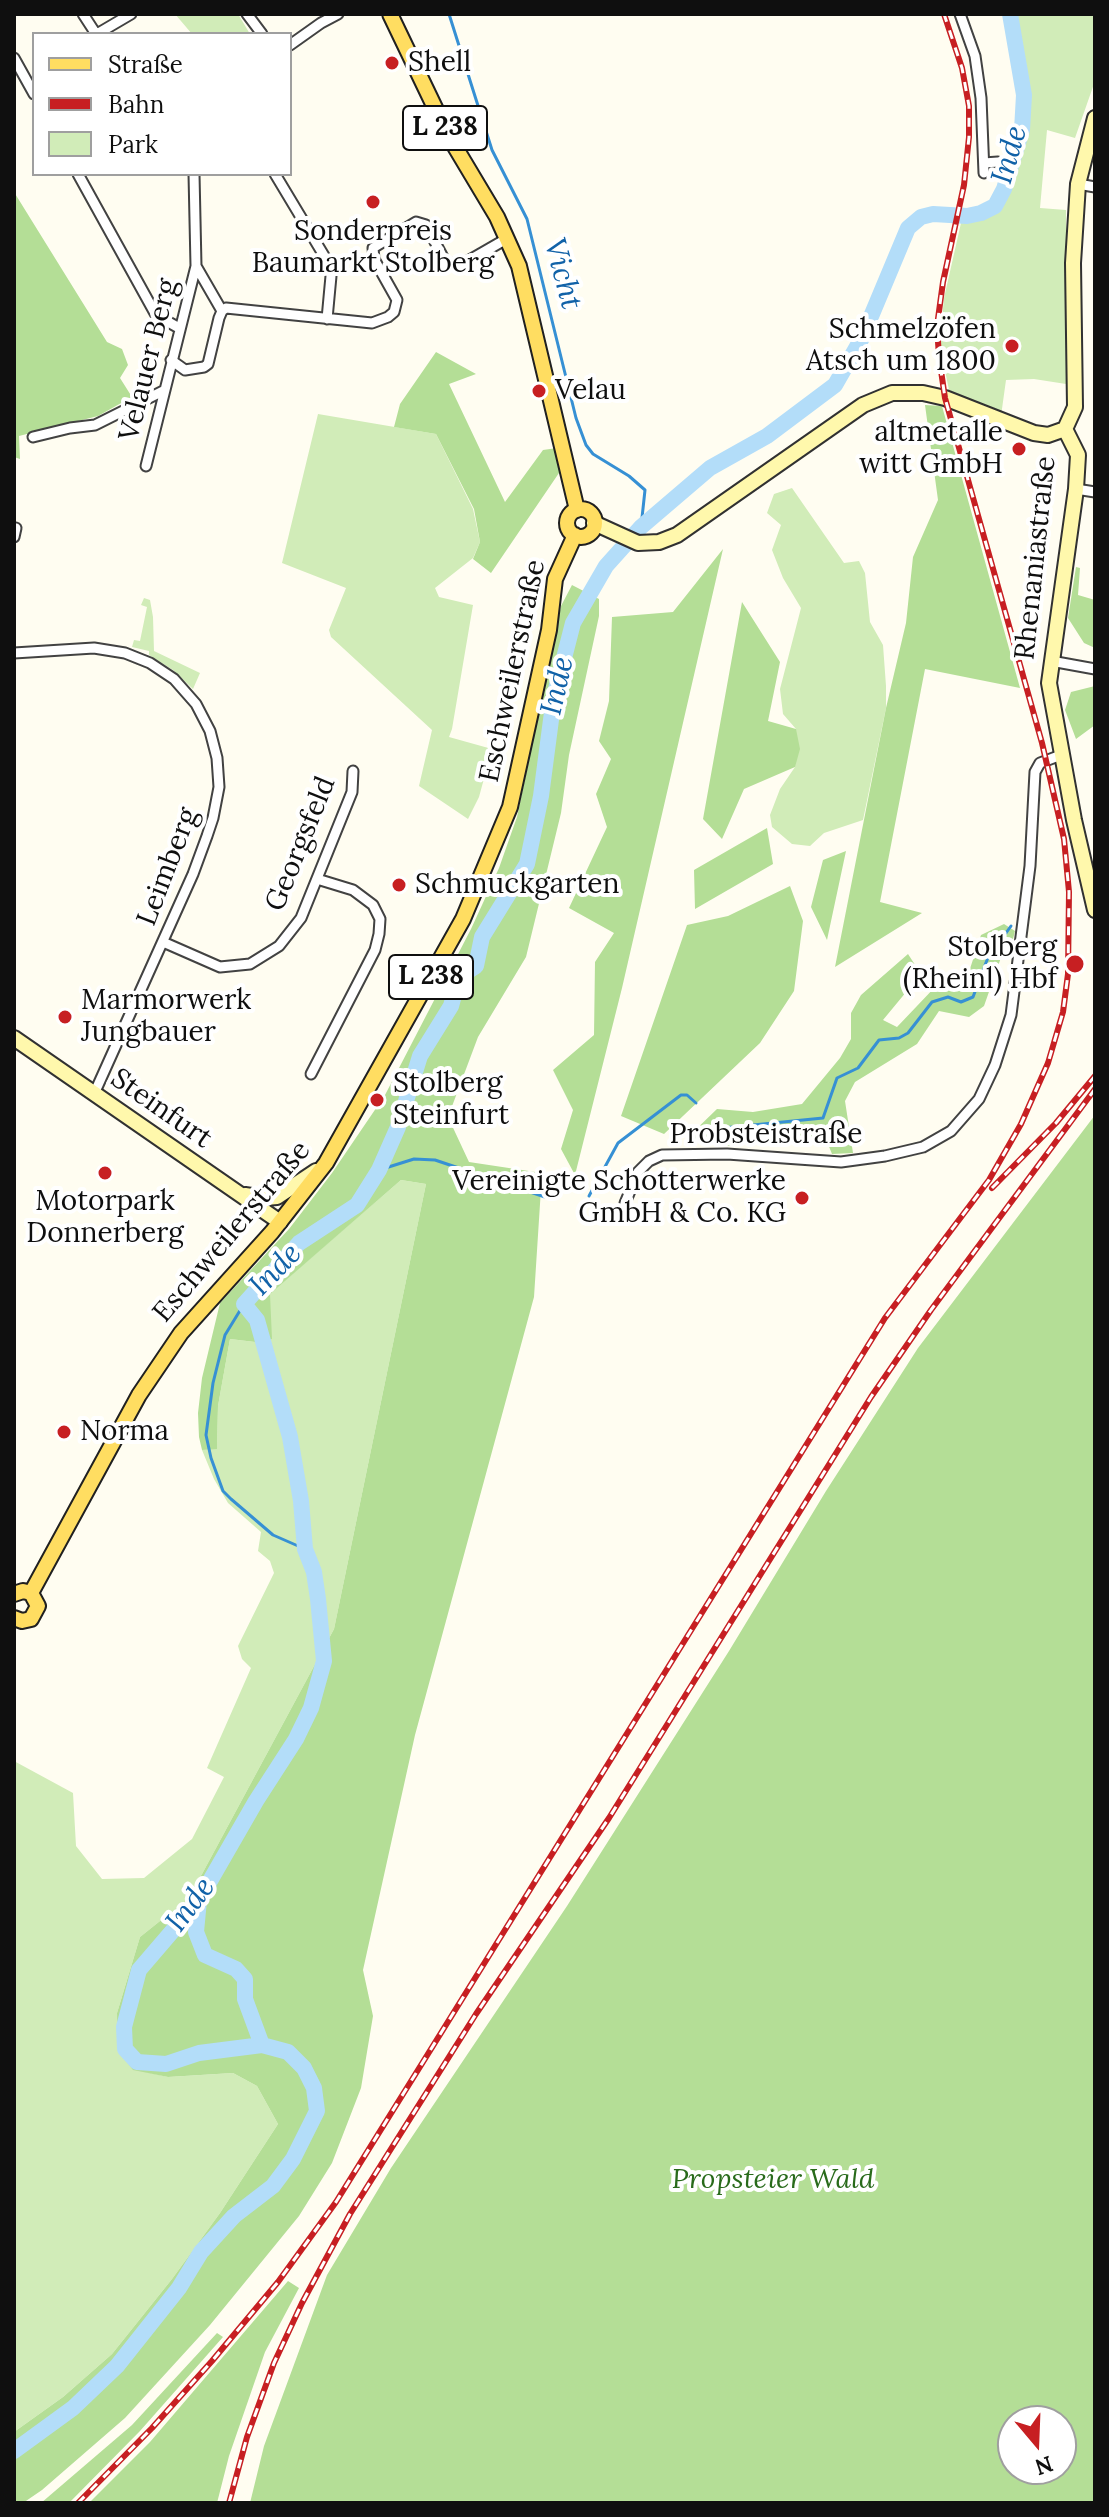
<!DOCTYPE html>
<meta charset="utf-8">
<style>
body{margin:0}
#map{position:relative;width:1109px;height:2517px;overflow:hidden;background:#fffdf1;font-family:Lora,serif}
canvas{display:block}
.frame{position:absolute;inset:0;border:16px solid #0f0f0f;pointer-events:none}
.legend{position:absolute;left:32px;top:32px;width:260px;height:144px;box-sizing:border-box;background:#fff;border:2px solid #9f9f9f;margin:0;padding:10px 14px;list-style:none;font-size:24px;color:#0f0f0f}
.legend li{display:flex;align-items:center;gap:16px;height:40px}
.legend b{width:40px;border:2px solid #9f9f9f}
.north{position:absolute;left:997px;top:2405px;width:80px;height:80px;box-sizing:border-box;background:#fff;border:2px solid #9f9f9f;border-radius:50%;rotate:161deg;font-size:22px;font-weight:700;line-height:32px;text-align:center;color:#0f0f0f}
.north::after{content:'';display:block;margin:auto;width:28px;height:36px;background:#c71f22;clip-path:polygon(50% 0,100% 100%,50% 72%,0 100%)}
</style>
<div id="map">
<canvas width="1109" height="2517"></canvas>
<div class="frame"></div>
<ul class="legend">
<li><b style="height:10px;background:#ffdd61"></b>Straße</li>
<li><b style="height:10px;background:#c71f22"></b>Bahn</li>
<li><b style="height:22px;background:#d1ecb8"></b>Park</li>
</ul>
<div class="north">N</div>
</div>
<script>
const c = document.querySelector('canvas').getContext('2d');
c.lineJoin = 'round';
function paint(path, color) {
  c.fillStyle = color;
  c.fill(path, 'evenodd');
}
function poly(rows) {
  const path = new Path2D();
  for (const r of rows) {
    if (r.length === 3) {
      path.moveTo(r[0] + r[2], r[1]);
      path.arc(r[0], r[1], r[2], 0, 2 * Math.PI);
      continue;
    }
    path.moveTo(r[0], r[1]);
    for (let i = 2; i < r.length; i += 2) path.lineTo(r[i], r[i + 1]);
  }
  return path;
}
function strokePath(path, color, width, dash) {
  c.strokeStyle = color;
  c.lineWidth = width;
  c.lineCap = dash ? 'butt' : 'round';
  c.setLineDash(dash || []);
  c.stroke(path);
}
function label(font, color, halo, rows, align = 'center') {
  c.font = font + ' Lora,serif';
  c.lineWidth = 8;
  c.setLineDash([]);
  c.textBaseline = 'middle';
  c.strokeStyle = halo;
  c.fillStyle = color;
  for (const [text, x, y, turn = 0] of rows) {
    c.save();
    c.translate(x, y);
    c.rotate((+turn || 0) * Math.PI / 180);
    c.textAlign = isNaN(turn) ? turn : align;
    if (halo) c.strokeText(text, 0, 0);
    c.fillText(text, 0, 0);
    c.restore();
  }
}
paint(poly([
 [175,14,238,14,250,34,192,34],
 [1014,14,1095,14,1095,81,1075,138,1047,130,1040,208,1066,210,1066,384,1034,379,1006,380,1001,416,949,390,941,351,941,331,944,298,961,223,990,214,1002,203,1024,145,1028,116,1025,79],
 [318,414,436,434,473,509,480,542,473,558,435,588,439,597,473,605,452,729,449,737,492,749,479,797,468,819,419,786,432,730,331,637,329,630,346,588,282,563],
 [792,488,844,563,859,561,865,573,870,622,883,645,886,686,886,708,863,820,824,833,810,846,792,844,772,827,770,815,780,789,795,767,796,729,783,714,780,689,801,608,783,578,772,550,781,525,767,513,774,494],
 [144,598,150,600,153,617,154,651,200,673,193,689,173,670,149,655,149,651,132,647,134,640,140,641,147,607,141,605],
 [401,1180,426,1184,334,1629,202,1874,185,1901,140,1937,117,2013,133,2069,168,2077,233,2073,257,2086,278,2124,220,2213,172,2279,112,2354,63,2397,14,2432,14,1761,73,1793,76,1846,102,1879,144,1878,192,1839,224,1777,207,1768,251,1668,242,1659,238,1646,274,1573,270,1561,258,1551,261,1532,228,1503,214,1479,202,1450,217,1448,218,1406,230,1339,255,1342,269,1294]
]), '#d1ecb8');
paint(poly([
 [14,192,107,342,122,349,128,365,120,378,132,397,98,416,19,436,20,459,14,457],
 [436,352,476,374,449,384,505,502,543,450,557,448,561,470,491,573,473,559,480,542,474,509,436,434,394,427,400,404],
 [925,405,942,406,1020,688,925,669,880,902,922,913,835,967,886,708,906,623,913,557,938,500],
 [723,549,622,988,575,1175,561,1149,573,1110,553,1070,594,1035,595,962,614,933,569,908,607,827,596,794,611,759,599,741,609,701,612,617,673,612],
 [1076,567,1080,568,1078,595,1095,600,1095,648,1084,643,1068,618],
 [572,585,599,599,599,616,569,755,561,813,526,957,478,1037,448,1117,469,1162,542,1173,534,1297,415,1735,363,1970,373,2016,361,2088,332,2163,299,2216,210,2325,125,2418,42,2490,23,2503,14,2503,14,2432,63,2397,112,2354,172,2279,220,2213,278,2124,257,2086,233,2073,168,2077,133,2070,118,2050,117,2013,140,1937,185,1901,202,1874,334,1629,426,1184,401,1180,270,1294,272,1339,255,1342,230,1339,218,1406,217,1449,202,1450,199,1437,198,1413,202,1378,220,1303,289,1229,332,1173,385,1095,471,929,499,868,517,817,561,606],
 [742,602,780,662,768,721,796,729,800,749,795,767,744,789,722,839,703,819],
 [1095,686,1095,725,1076,739,1065,710,1071,692],
 [767,828,773,864,695,909,694,870],
 [846,851,827,940,811,907,823,860],
 [790,886,803,921,794,991,760,1043,664,1134,621,1116,687,925,728,916],
 [1004,924,1015,931,1012,943,1004,949,984,1006,969,1017,939,1011,917,1044,855,1082,845,1101,853,1153,832,1154,826,1139,795,1138,727,1146,688,1137,717,1109,753,1112,802,1104,840,1058,851,1039,851,1013,861,995,908,954,921,974,883,1020,897,1027,936,986,950,988,966,981,981,935],
 [1095,1115,1095,2503,250,2503,264,2446,327,2275,391,2168,567,1906,729,1651,826,1491,918,1348],
 [1013,2421,1061,2421,1061,2469,1013,2469],
 [288,2281,299,2288,265,2352,229,2456,217,2503,89,2503,150,2442],
 [217,2333,223,2337,140,2431,69,2503,41,2503,132,2425]
]), '#b4de96');
strokePath(poly([
 [449,14,492,150,527,219,576,418,586,445,593,454,629,476,645,490,641,527],
 [723,1128,823,1118,837,1078,858,1068,879,1040,899,1038,908,1033,932,1002,948,997,961,1002,973,997,995,939,1006,933,1011,926],
 [379,1170,414,1159,435,1160,545,1197],
 [589,1196,618,1143,681,1095,687,1095,696,1103],
 [244,1304,225,1335,213,1383,206,1435,211,1458,223,1491,231,1499,273,1535,305,1549]
]), '#3690d4', 3);
strokePath(poly([
 [199,1900,196,1932,205,1955,236,1969,245,1979,245,1999,262,2045],
 [14,2451,73,2408,117,2366,179,2288,201,2252,234,2216,273,2186,293,2159,317,2111,314,2088,304,2068,288,2052,262,2045,199,2053,166,2064,137,2062,125,2049,124,2027,139,1970,199,1900,256,1801,296,1739,311,1708,324,1661,318,1599,314,1572,305,1549,301,1501,290,1437,257,1320,244,1304,299,1243,357,1205,379,1170,398,1127,420,1056,451,1006,459,977,476,966,482,937,527,864,541,796,554,697,573,623,606,566,641,527,710,468,767,436,835,385,862,338,908,228,921,217,933,214,967,216,981,213,995,206,1004,189,1022,130,1024,95,1010,14]
]), '#b3ddf9', 16);
const street = poly([
 [83,14,96,34],
 [247,14,262,34],
 [960,14,975,56,981,98,984,173],
 [97,34,131,14],
 [290,45,321,23,338,14],
 [14,58,34,94],
 [984,163,998,162],
 [78,174,156,315,179,328],
 [275,174,329,264,331,276,327,319],
 [1078,184,1095,187],
 [196,266,222,311],
 [171,360,185,370,204,367,208,364,219,318,222,311,226,308,372,323,388,317,394,312,397,300,374,259,373,248,416,222,426,225,445,261,449,264,468,261,508,238],
 [33,437,70,428,95,425,163,391],
 [146,466,196,266,194,174],
 [1076,489,1095,492],
 [14,537,16,528],
 [14,653,94,648,125,653,150,663,174,679,196,704,210,731,217,758,219,787,213,818,207,836,193,874,94,1094],
 [1051,661,1095,669],
 [163,942,220,967,250,964,279,946,301,918,352,792,353,771],
 [311,1074,375,950,379,934,380,919,373,905,353,890,317,879],
 [625,1203,638,1172,649,1161,662,1155,727,1154,841,1162,885,1156,923,1147,951,1131,979,1099,995,1065,1011,1015,1030,866,1035,772,1040,763,1061,755]
]);
const secondary = poly([
 [1065,429,1078,455,1076,489,1049,683,1074,820,1095,910],
 [1065,429,1075,407,1073,263,1078,184,1095,118],
 [594,523,638,543,659,542,677,535,863,405,892,393,923,393,945,398,1034,433,1048,435,1065,429],
 [14,1038,280,1222],
 [245,1195,265,1198,277,1197,316,1171]
]);
const primary = poly([
 [390,14,448,135,497,217,519,266,577,510],
 [581,523,14],
 [31,1593,139,1395,181,1333,272,1232,326,1163,463,919,510,807,549,630,555,579,575,535],
 [14,1594,23,1591,31,1593,38,1606,31,1619,22,1621,14,1618]
]);
strokePath(street, '#424242', 13);
strokePath(secondary, '#313131', 18);
strokePath(primary, '#202020', 18);
strokePath(street, '#fff', 9);
strokePath(secondary, '#fff8ac', 14);
strokePath(primary, '#ffdd61', 14);
const rail = poly([
 [992,1188,1056,1123,1095,1076],
 [78,2503,152,2428,212,2361,278,2282,336,2202,885,1318,989,1180,1021,1124,1048,1063,1063,1012,1068,974,1069,892,1064,839,1042,743,945,398,939,357,937,326,943,282,964,185,969,137,969,106,962,68,944,14],
 [229,2503,247,2437,274,2363,302,2303,350,2214,476,2014,609,1818,871,1397,931,1310,1095,1089]
]);
strokePath(rail, '#c71f22', 6);
strokePath(rail, '#fff', 3, [9]);
for (const [x, y, r, color] of [
 [392,63,8,"#c71f22"],
 [373,202,8,"#c71f22"],
 [1012,346,8,"#c71f22"],
 [539,391,8,"#c71f22"],
 [1019,449,8,"#c71f22"],
 [399,885,8,"#c71f22"],
 [1075,964,10,"#c71f22"],
 [65,1017,8,"#c71f22"],
 [377,1100,8,"#c71f22"],
 [105,1173,8,"#c71f22"],
 [802,1198,8,"#c71f22"],
 [64,1432,8,"#c71f22"]
]) {
  const dot = new Path2D();
  dot.arc(x, y, r, 0, 2 * Math.PI);
  c.fillStyle = color;
  c.fill(dot);
  strokePath(dot, '#fff', 3);
}
for (const [x, y, w] of [
 [445,128,84],
 [431,977,84]
]) {
  const box = new Path2D();
  box.roundRect(x - w / 2, y - 22, w, 44, 6);
  c.fillStyle = '#fff';
  c.fill(box);
  strokePath(box, '#0f0f0f', 2);
}
label('bold 26px', '#0f0f0f', null, [
 ["L 238",445,128],
 ["L 238",431,977]
]);
label('28px', '#0f0f0f', '#fff', [
 ["Shell",408,63],
 ["Sonderpreis",373,232,"center"],
 ["Baumarkt Stolberg",373,264,"center"],
 ["Schmelzöfen",996,330,"right"],
 ["Atsch um 1800",996,362,"right"],
 ["Velau",555,391],
 ["altmetalle",1003,433,"right"],
 ["witt GmbH",1003,465,"right"],
 ["Schmuckgarten",415,885],
 ["Stolberg",1057,948,"right"],
 ["(Rheinl) Hbf",1057,980,"right"],
 ["Marmorwerk",81,1001],
 ["Jungbauer",81,1033],
 ["Stolberg",393,1084],
 ["Steinfurt",393,1116],
 ["Vereinigte Schotterwerke",786,1182,"right"],
 ["GmbH & Co. KG",786,1214,"right"],
 ["Motorpark",105,1202,"center"],
 ["Donnerberg",105,1234,"center"],
 ["Norma",80,1432]
], 'left');
label('28px', '#0f0f0f', '#fff', [
 ["Velauer Berg",149,360,-76],
 ["Rhenaniastraße",1036,558,-84],
 ["Eschweilerstraße",513,671,-78],
 ["Georgsfeld",301,844,-68],
 ["Leimberg",168,867,-69],
 ["Steinfurt",161,1109,35],
 ["Probsteistraße",766,1135],
 ["Eschweilerstraße",232,1232,-50]
]);
label('italic 28px', '#296b1b', '#fff', [
 ["Propsteier Wald",773,2180]
]);
label('italic 30px', '#1162a8', '#fff', [
 ["Inde",1010,155,-74],
 ["Vicht",562,274,75],
 ["Inde",558,686,-77],
 ["Inde",276,1270,-46],
 ["Inde",191,1905,-53]
]);
</script>
